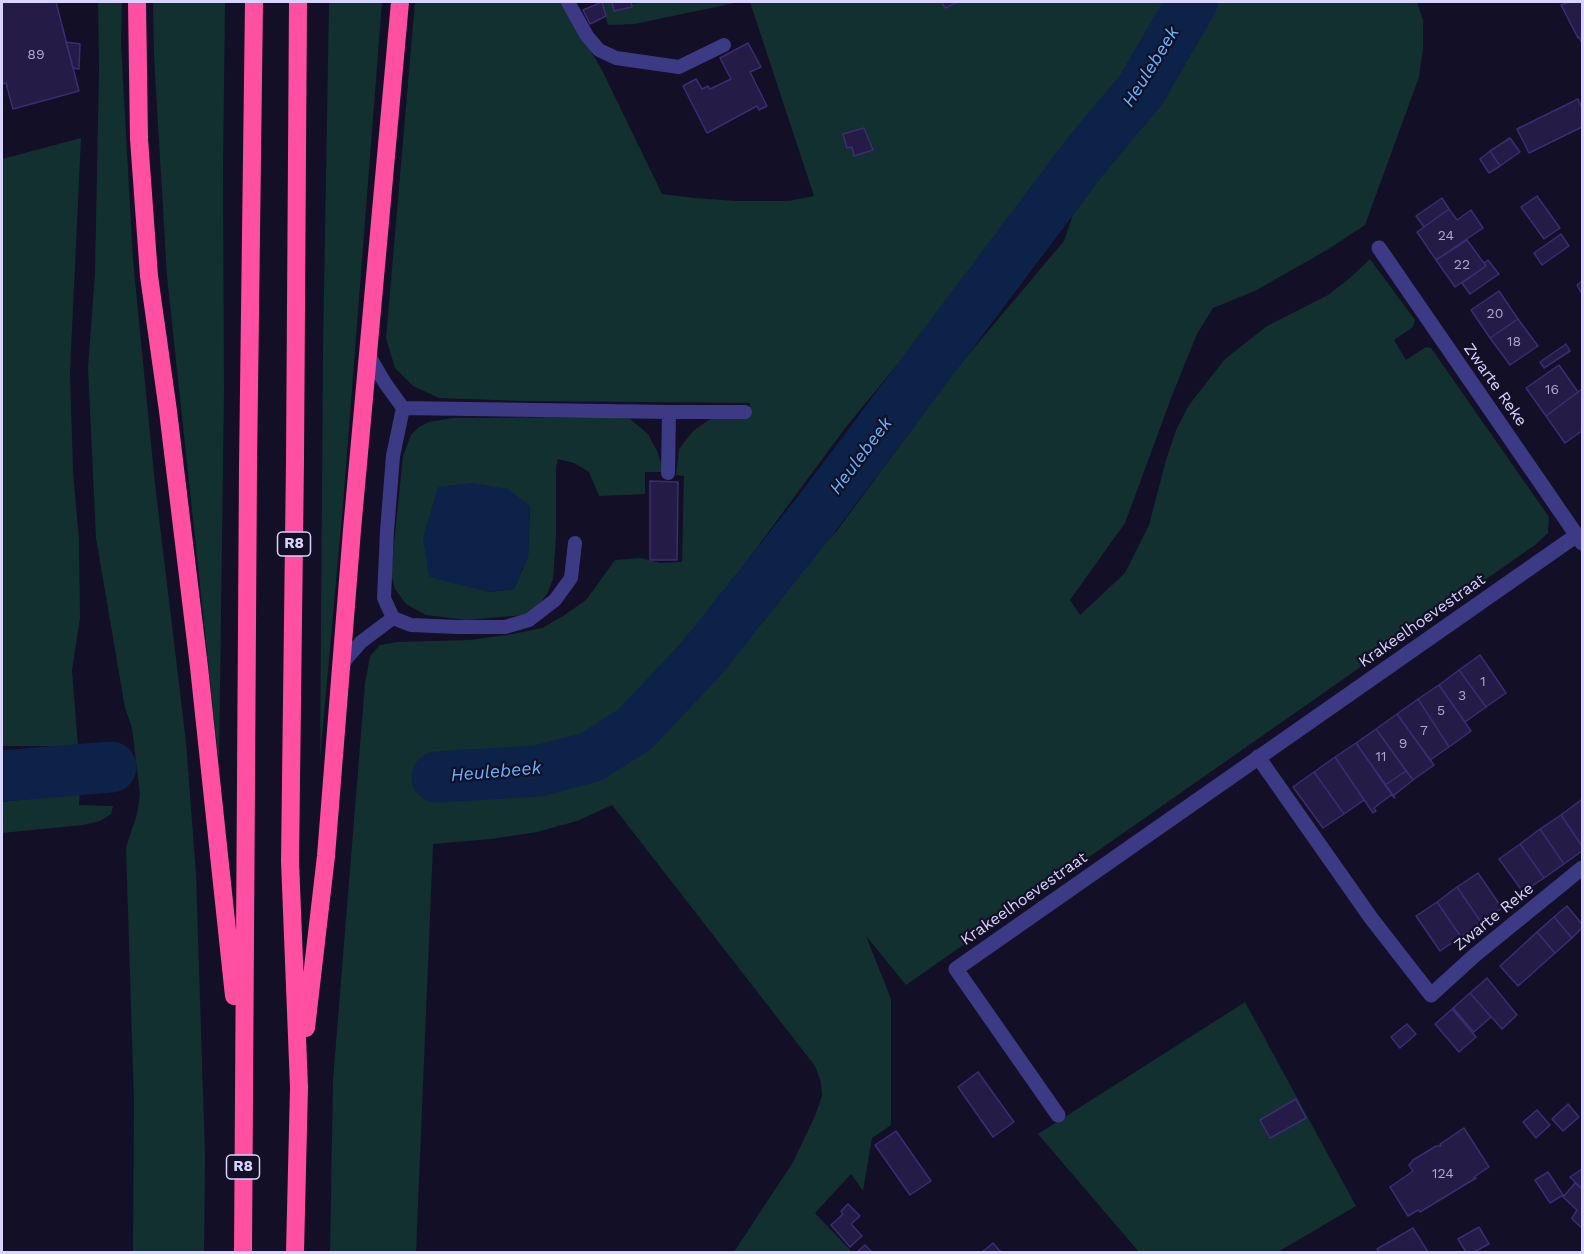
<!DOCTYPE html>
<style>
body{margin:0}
#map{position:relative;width:1584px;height:1254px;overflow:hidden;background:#130f26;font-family:"Work Sans",sans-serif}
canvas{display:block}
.frame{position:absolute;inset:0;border:3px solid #d9d4ff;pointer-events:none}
</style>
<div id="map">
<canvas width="1584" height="1254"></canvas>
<div class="frame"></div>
</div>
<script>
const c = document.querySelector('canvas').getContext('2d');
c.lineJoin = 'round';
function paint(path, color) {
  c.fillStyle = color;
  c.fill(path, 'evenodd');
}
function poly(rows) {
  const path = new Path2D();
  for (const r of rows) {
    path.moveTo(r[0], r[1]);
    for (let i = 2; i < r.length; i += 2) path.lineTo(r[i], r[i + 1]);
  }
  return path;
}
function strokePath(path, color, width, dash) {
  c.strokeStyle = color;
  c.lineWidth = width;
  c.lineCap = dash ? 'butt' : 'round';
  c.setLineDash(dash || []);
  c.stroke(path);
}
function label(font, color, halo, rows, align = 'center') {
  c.font = font + ' "Work Sans",sans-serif';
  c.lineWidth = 4.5;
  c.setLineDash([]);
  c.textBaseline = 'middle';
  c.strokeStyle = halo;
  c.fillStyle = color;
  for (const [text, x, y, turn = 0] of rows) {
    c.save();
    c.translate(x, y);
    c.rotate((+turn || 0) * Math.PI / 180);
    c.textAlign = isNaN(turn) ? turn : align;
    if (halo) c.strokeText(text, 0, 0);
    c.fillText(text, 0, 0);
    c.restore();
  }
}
paint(poly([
 [98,2,122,2,121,44,133,260,155,484,186,742,196,874,205,1156,204,1252,133,1252,134,1102,126,847,137,814,140,795,132,728,125,708,96,538,88,368,95,273,99,69],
 [153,2,225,2,223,169,224,392,219,763,167,276,154,56],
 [329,2,382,2,343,505,320,758,323,350],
 [415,2,562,2,602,70,662,194,694,198,736,201,789,201,814,196,750,2,1179,2,1149,61,1101,126,1066,159,846,427,639,707,596,736,541,753,431,760,433,792,493,789,557,781,593,770,630,747,662,719,765,599,836,532,957,368,1064,241,1087,173,1103,152,1146,113,1188,45,1209,2,1417,2,1423,20,1423,48,1419,77,1365,225,1327,250,1255,291,1213,308,1197,334,1173,393,1125,523,1070,600,1080,615,1125,573,1149,525,1166,460,1176,430,1189,405,1225,359,1267,326,1328,295,1351,277,1370,259,1415,320,1413,327,1394,340,1406,360,1426,347,1431,348,1549,517,1548,533,1535,545,906,985,866,936,891,999,891,1125,872,1138,863,1191,851,1174,815,1213,852,1252,734,1252,793,1162,815,1116,822,1096,821,1082,815,1066,612,805,577,821,537,832,491,839,433,844,416,1252,330,1252,333,1080,365,684,370,656,380,645,397,642,470,640,513,634,542,628,563,616,586,600,615,560,641,558,660,563,682,562,684,476,676,475,679,449,693,431,707,421,717,416,750,415,750,403,523,401,439,398,413,386,395,368,386,338],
 [601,2,632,2,632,4,642,2,739,2,635,24,608,25],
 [81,138,70,372,73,471,79,540,80,618,72,670,78,746,2,746,2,159],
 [614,417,630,419,648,434,658,453,663,472,645,472,645,494,599,496,589,472,574,463,558,459,556,468,556,537,553,579,548,592,536,610,525,615,466,620,426,615,406,604,395,589,391,573,403,456,411,435,419,427,429,422,452,418],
 [530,506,528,556,514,589,489,592],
 [80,791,79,805,113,806,111,814,100,821,83,825,2,833,2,802,51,796],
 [1245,1002,1356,1206,1278,1252,1139,1252,1038,1134]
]), '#12302f');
paint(poly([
 [471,483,508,489,530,506,528,556,514,589,489,592,429,577,423,538,438,487]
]), '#0c2248');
strokePath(poly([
 [2,776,111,767],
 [437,777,538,771,591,757,635,729,701,659,815,516,1084,158,1141,90,1192,2]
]), '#0c2248', 51);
const building = poly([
 [2,2,56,2,79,91,13,109,6,83,2,84,2,2],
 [602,2,606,16,590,24,583,10,602,2],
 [612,2,631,2,632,7,614,11,612,2],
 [942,2,958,2,945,8,942,2],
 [1569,2,1582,2,1582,43,1579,37,1578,38,1561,5,1569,2],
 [66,42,80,44,79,69,73,68,66,42],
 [748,43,761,67,750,72,767,106,759,110,757,106,707,133,683,86,696,79,702,89,708,86,710,89,731,79,720,58,748,43],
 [1578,99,1582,108,1582,127,1529,153,1517,129,1578,99],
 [864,128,873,150,854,156,852,147,847,148,843,134,864,128],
 [1510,138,1520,152,1500,166,1490,151,1510,138],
 [1490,151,1500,166,1489,173,1480,159,1490,151],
 [1537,196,1560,228,1544,239,1521,207,1537,196],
 [1442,198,1449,209,1424,227,1416,216,1442,198],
 [1449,209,1457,220,1471,210,1483,228,1436,260,1417,232,1449,209],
 [1561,234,1569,246,1542,265,1534,253,1561,234],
 [1467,240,1486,266,1455,287,1436,260,1467,240],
 [1488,260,1499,274,1470,294,1462,283,1486,266,1484,263,1488,260],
 [1582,281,1582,294,1577,285,1582,281],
 [1499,291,1518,319,1490,338,1471,310,1499,291],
 [1518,319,1538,346,1510,365,1490,338,1518,319],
 [1566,344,1570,351,1544,368,1540,362,1566,344],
 [1559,365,1578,392,1546,416,1526,388,1559,365],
 [1582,389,1582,431,1565,443,1546,416,1582,389],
 [650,481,678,482,677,560,650,560,650,481],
 [1480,655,1506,693,1486,707,1459,670,1480,655],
 [1459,670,1486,707,1465,722,1439,685,1459,670],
 [1439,685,1471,731,1449,747,1418,699,1439,685],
 [1418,699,1449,747,1430,760,1397,714,1418,699],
 [1397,714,1434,765,1413,780,1376,729,1397,714],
 [1376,729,1406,771,1385,785,1356,743,1376,729],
 [1356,743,1395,798,1391,795,1374,808,1376,811,1373,813,1335,757,1356,743],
 [1335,757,1364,800,1344,814,1314,772,1335,757],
 [1406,771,1413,780,1393,796,1385,785,1406,771],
 [1314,772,1344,814,1323,828,1293,787,1314,772],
 [1581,800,1582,802,1582,846,1561,815,1581,800],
 [1561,815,1582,846,1582,851,1564,864,1540,829,1561,815],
 [1540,829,1564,864,1544,878,1520,844,1540,829],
 [1520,844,1544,878,1523,892,1499,859,1520,844],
 [1478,873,1502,908,1481,922,1457,887,1478,873],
 [1457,887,1481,922,1461,937,1437,902,1457,887],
 [1437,902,1461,937,1440,951,1416,916,1437,902],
 [1567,906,1582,924,1582,928,1572,938,1554,917,1567,906],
 [1554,917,1572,938,1555,953,1537,932,1554,917],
 [1537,932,1555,953,1518,986,1500,966,1537,932],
 [1487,978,1517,1015,1502,1029,1470,993,1487,978],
 [1470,993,1491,1017,1474,1032,1453,1008,1470,993],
 [1452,1009,1476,1037,1459,1052,1435,1024,1452,1009],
 [1407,1024,1416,1034,1400,1048,1391,1037,1407,1024],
 [978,1072,1014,1122,993,1137,958,1087,978,1072],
 [1296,1099,1306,1118,1270,1138,1260,1120,1296,1099],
 [1568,1104,1579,1117,1563,1131,1552,1119,1568,1104],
 [1537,1110,1550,1125,1536,1138,1523,1122,1537,1110],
 [1464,1128,1489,1167,1474,1177,1476,1178,1420,1212,1418,1210,1408,1216,1390,1187,1413,1171,1409,1165,1413,1160,1436,1146,1441,1146,1440,1144,1464,1128],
 [896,1131,931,1181,910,1195,875,1145,896,1131],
 [1582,1169,1582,1189,1570,1177,1582,1169],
 [1548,1172,1563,1195,1550,1203,1535,1180,1548,1172],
 [1575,1183,1582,1189,1582,1228,1573,1220,1572,1218,1577,1210,1563,1197,1575,1183],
 [848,1204,860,1216,851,1224,862,1236,850,1247,831,1225,843,1214,841,1211,848,1204],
 [1479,1227,1489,1244,1474,1252,1466,1252,1458,1239,1479,1227],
 [1413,1228,1428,1252,1379,1252,1377,1249,1413,1228],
 [993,1243,1001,1252,982,1252,993,1243],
 [865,1245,872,1252,858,1251,865,1245]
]);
paint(building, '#241b47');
strokePath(building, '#3b2d73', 1.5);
strokePath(poly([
 [568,2,587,36,599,50,616,58,679,67,724,45],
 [368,354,385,383,403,408],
 [669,412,745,412],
 [575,543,571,578,555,600,529,620,505,627,457,627,411,625,393,618,384,598,387,531,393,456,403,408,669,412,668,473],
 [341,665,361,642,393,618]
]), '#3d3a85', 14);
strokePath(poly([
 [1379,248,1582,543],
 [1258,757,1371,918,1431,995,1475,955,1582,868],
 [1058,1115,956,969,1577,535]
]), '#3d3a85', 15);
strokePath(poly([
 [137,2,139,139,149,276,168,411,199,667,234,996],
 [306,1028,326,856,352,530,400,2],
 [243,1252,248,467,254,2],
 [295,1252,299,1087,290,861,295,460,298,2]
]), '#ff4fa3', 18);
label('14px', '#aca6d1', null, [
 ["89",36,55],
 ["24",1446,236],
 ["22",1462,265],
 ["20",1495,314],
 ["18",1514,342],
 ["16",1552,390],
 ["1",1483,682],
 ["3",1462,696],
 ["5",1441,711],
 ["7",1424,731],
 ["9",1403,744],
 ["11",1381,757],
 ["124",1443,1174]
]);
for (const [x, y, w] of [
 [294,544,33],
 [243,1167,33]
]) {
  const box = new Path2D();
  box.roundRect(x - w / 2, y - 12, w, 24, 4.5);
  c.fillStyle = '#130f26';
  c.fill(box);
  strokePath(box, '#d9d4ff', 1.5);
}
label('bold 15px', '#d9d4ff', null, [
 ["R8",294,544],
 ["R8",243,1167]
]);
label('16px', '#d9d4ff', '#130f26', [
 ["Zwarte Reke",1495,385,55],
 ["Krakeelhoevestraat",1422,621,-35],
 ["Krakeelhoevestraat",1024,899,-35],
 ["Zwarte Reke",1494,917,-39]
]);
label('italic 18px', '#62b6ff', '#130f26', [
 ["Heulebeek",1151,67,-58],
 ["Heulebeek",861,456,-53],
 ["Heulebeek",496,772,-5]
]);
</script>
